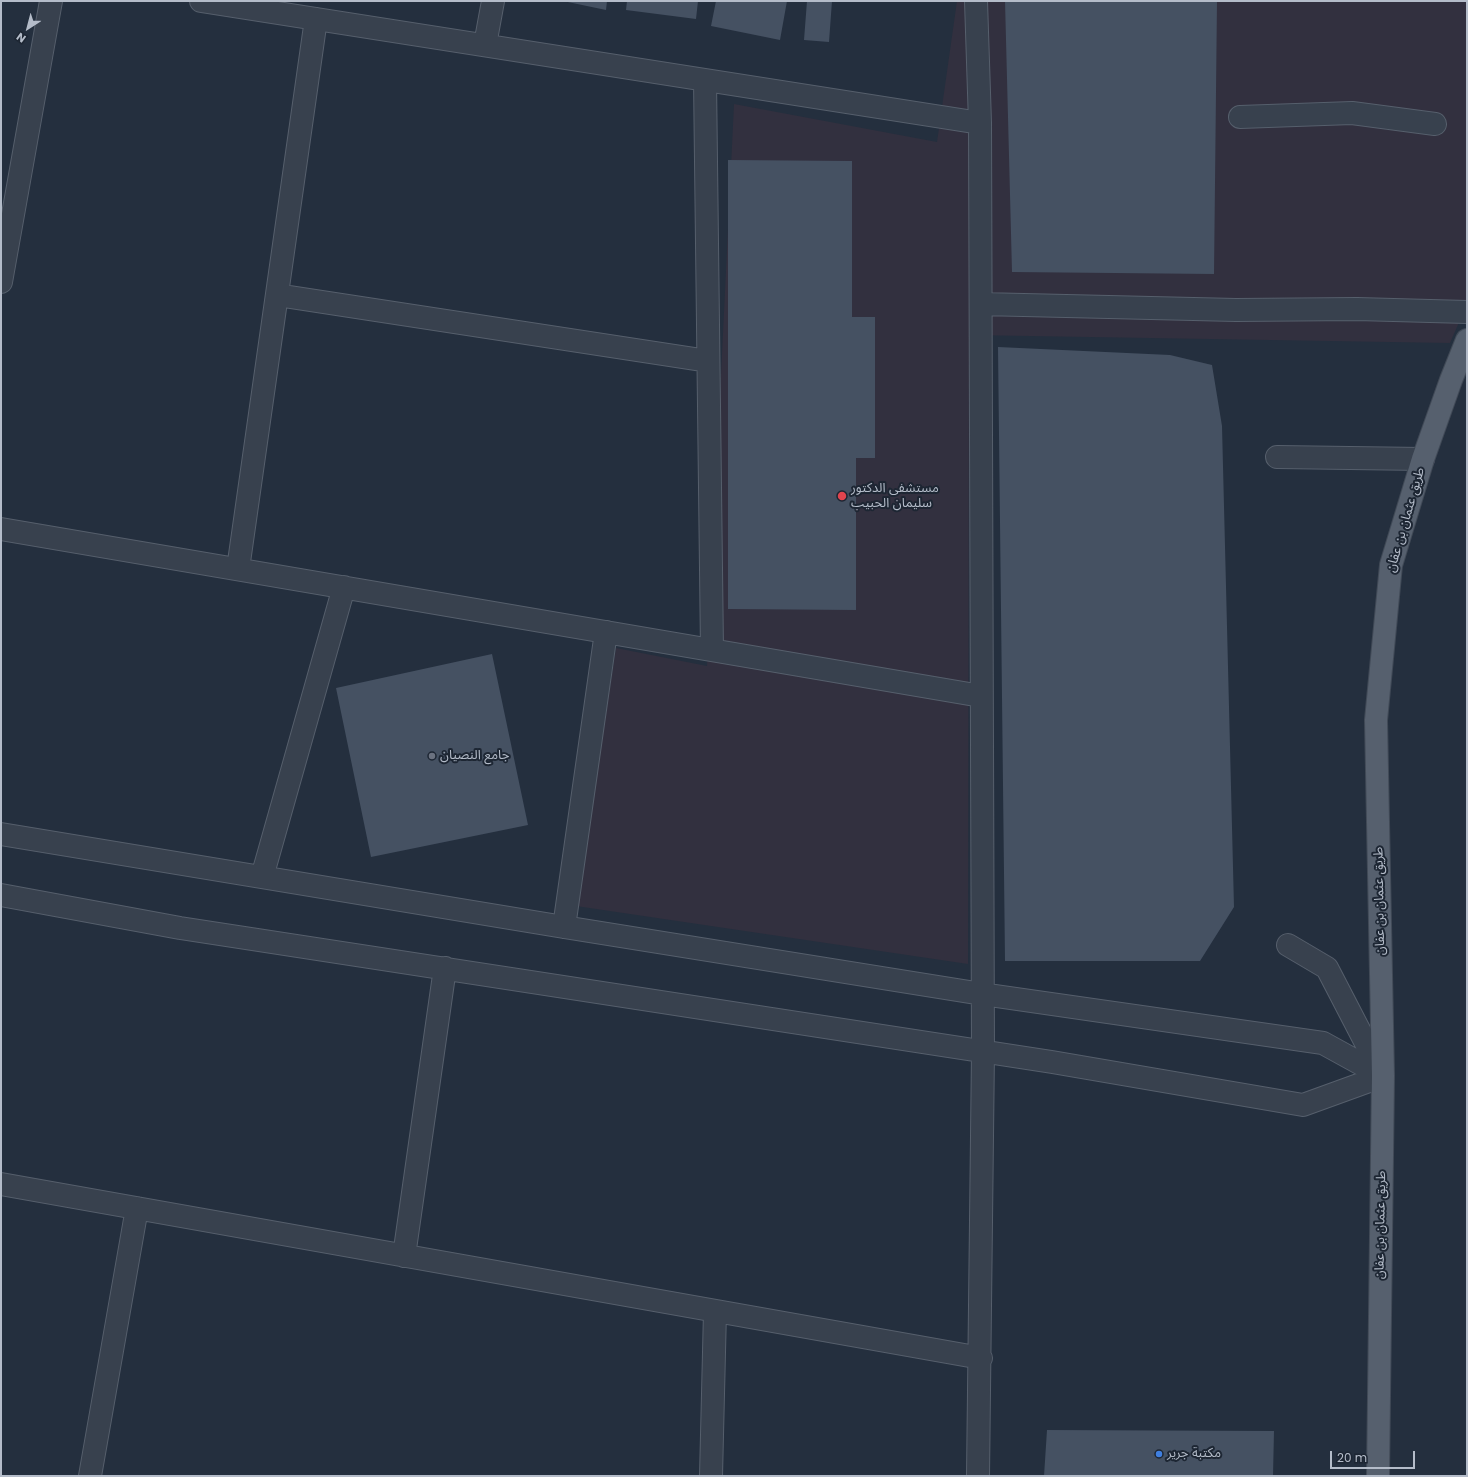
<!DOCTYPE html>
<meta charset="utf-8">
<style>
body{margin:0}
#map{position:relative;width:1468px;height:1477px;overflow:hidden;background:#242f3e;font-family:Poppins,sans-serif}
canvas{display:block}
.frame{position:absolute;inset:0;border:2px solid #b4bcc9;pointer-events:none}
.north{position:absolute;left:8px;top:8px;width:40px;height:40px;-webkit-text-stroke:3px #1d2633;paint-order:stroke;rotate:216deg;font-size:11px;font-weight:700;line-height:16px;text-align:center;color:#b4bcc9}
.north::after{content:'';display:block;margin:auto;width:14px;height:18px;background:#b4bcc9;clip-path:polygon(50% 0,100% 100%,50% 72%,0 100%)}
.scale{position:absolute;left:1330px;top:1451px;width:85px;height:18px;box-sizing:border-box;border:2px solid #b4bcc9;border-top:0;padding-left:5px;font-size:12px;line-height:14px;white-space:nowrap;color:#b4bcc9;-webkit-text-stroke:3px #1d2633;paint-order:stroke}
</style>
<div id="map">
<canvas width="1468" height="1477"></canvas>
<div class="frame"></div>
<div class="north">N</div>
<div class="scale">20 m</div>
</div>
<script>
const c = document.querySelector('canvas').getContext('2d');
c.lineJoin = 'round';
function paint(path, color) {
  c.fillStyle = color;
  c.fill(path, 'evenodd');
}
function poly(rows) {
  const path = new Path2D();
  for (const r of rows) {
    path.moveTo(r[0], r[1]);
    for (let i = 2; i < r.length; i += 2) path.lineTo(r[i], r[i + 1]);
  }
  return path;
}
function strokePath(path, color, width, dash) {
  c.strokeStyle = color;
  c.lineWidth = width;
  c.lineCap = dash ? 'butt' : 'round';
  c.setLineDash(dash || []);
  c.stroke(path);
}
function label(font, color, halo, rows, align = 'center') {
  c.font = font + ' Poppins,"Noto Sans Arabic",sans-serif';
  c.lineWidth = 4;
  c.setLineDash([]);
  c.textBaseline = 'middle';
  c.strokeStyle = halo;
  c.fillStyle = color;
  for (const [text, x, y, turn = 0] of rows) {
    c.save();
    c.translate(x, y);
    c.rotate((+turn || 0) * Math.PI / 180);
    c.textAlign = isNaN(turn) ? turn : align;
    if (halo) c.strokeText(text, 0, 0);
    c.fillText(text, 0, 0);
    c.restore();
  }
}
paint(poly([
 [957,1,1467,1,1467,304,1450,343,969,335,968,964,576,906,616,648,707,666,734,104,937,142]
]), '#32303f');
paint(poly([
 [563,1,607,1,606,10],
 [627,1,698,1,696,19,626,10],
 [716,1,787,1,780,40,711,26],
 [807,1,832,1,829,42,804,40],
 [1005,1,1217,1,1214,274,1012,272],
 [728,160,852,161,852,317,875,317,875,458,856,458,856,610,728,609],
 [998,347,1170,355,1212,365,1222,426,1234,907,1200,961,1005,961],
 [492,654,528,825,371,857,336,688],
 [1047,1430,1274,1431,1273,1476,1044,1476]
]), '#455162');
const minor = poly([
 [201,1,980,123],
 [976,1,980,123,983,1051,978,1476],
 [485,45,493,1],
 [705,80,712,650],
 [1240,117,1352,113,1435,124],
 [1,282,51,1],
 [277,295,708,361],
 [981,304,1236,310,1357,309,1467,312],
 [1277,457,1423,459],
 [1,529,981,696],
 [238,569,316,19],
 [1,834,564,927,982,994,1323,1043,1383,1076],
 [262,877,344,587],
 [1,895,180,928,1052,1062,1303,1105,1383,1076],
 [564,927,606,632],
 [1288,945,1327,968,1383,1076],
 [1,1184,981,1358],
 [404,1256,445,968],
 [90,1476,137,1208],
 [711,1476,715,1311]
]);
const major = poly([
 [1378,1476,1383,1076,1376,720,1391,565,1423,459,1451,380,1467,340]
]);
strokePath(minor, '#565f6c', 24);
strokePath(major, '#414a57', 24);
strokePath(minor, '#38414e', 22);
strokePath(major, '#56606e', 22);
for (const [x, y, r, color] of [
 [842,496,5,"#e0444e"],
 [432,756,4,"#6b7280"],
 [1159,1454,4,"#3f7fe0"]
]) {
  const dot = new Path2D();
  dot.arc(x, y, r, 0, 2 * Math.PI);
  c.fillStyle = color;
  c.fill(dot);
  strokePath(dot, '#1d2633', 1.5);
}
label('13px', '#b4bcc9', '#1d2633', [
 ["مستشفى الدكتور",851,489],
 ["سليمان الحبيب",851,504],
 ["جامع النصيان",440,756],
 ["مكتبة جرير",1167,1454]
], 'left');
label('13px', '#b4bcc9', '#1d2633', [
 ["طريق عثمان بن عفان",1406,520,-74],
 ["طريق عثمان بن عفان",1380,901,-91],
 ["طريق عثمان بن عفان",1381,1225,-89]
]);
</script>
